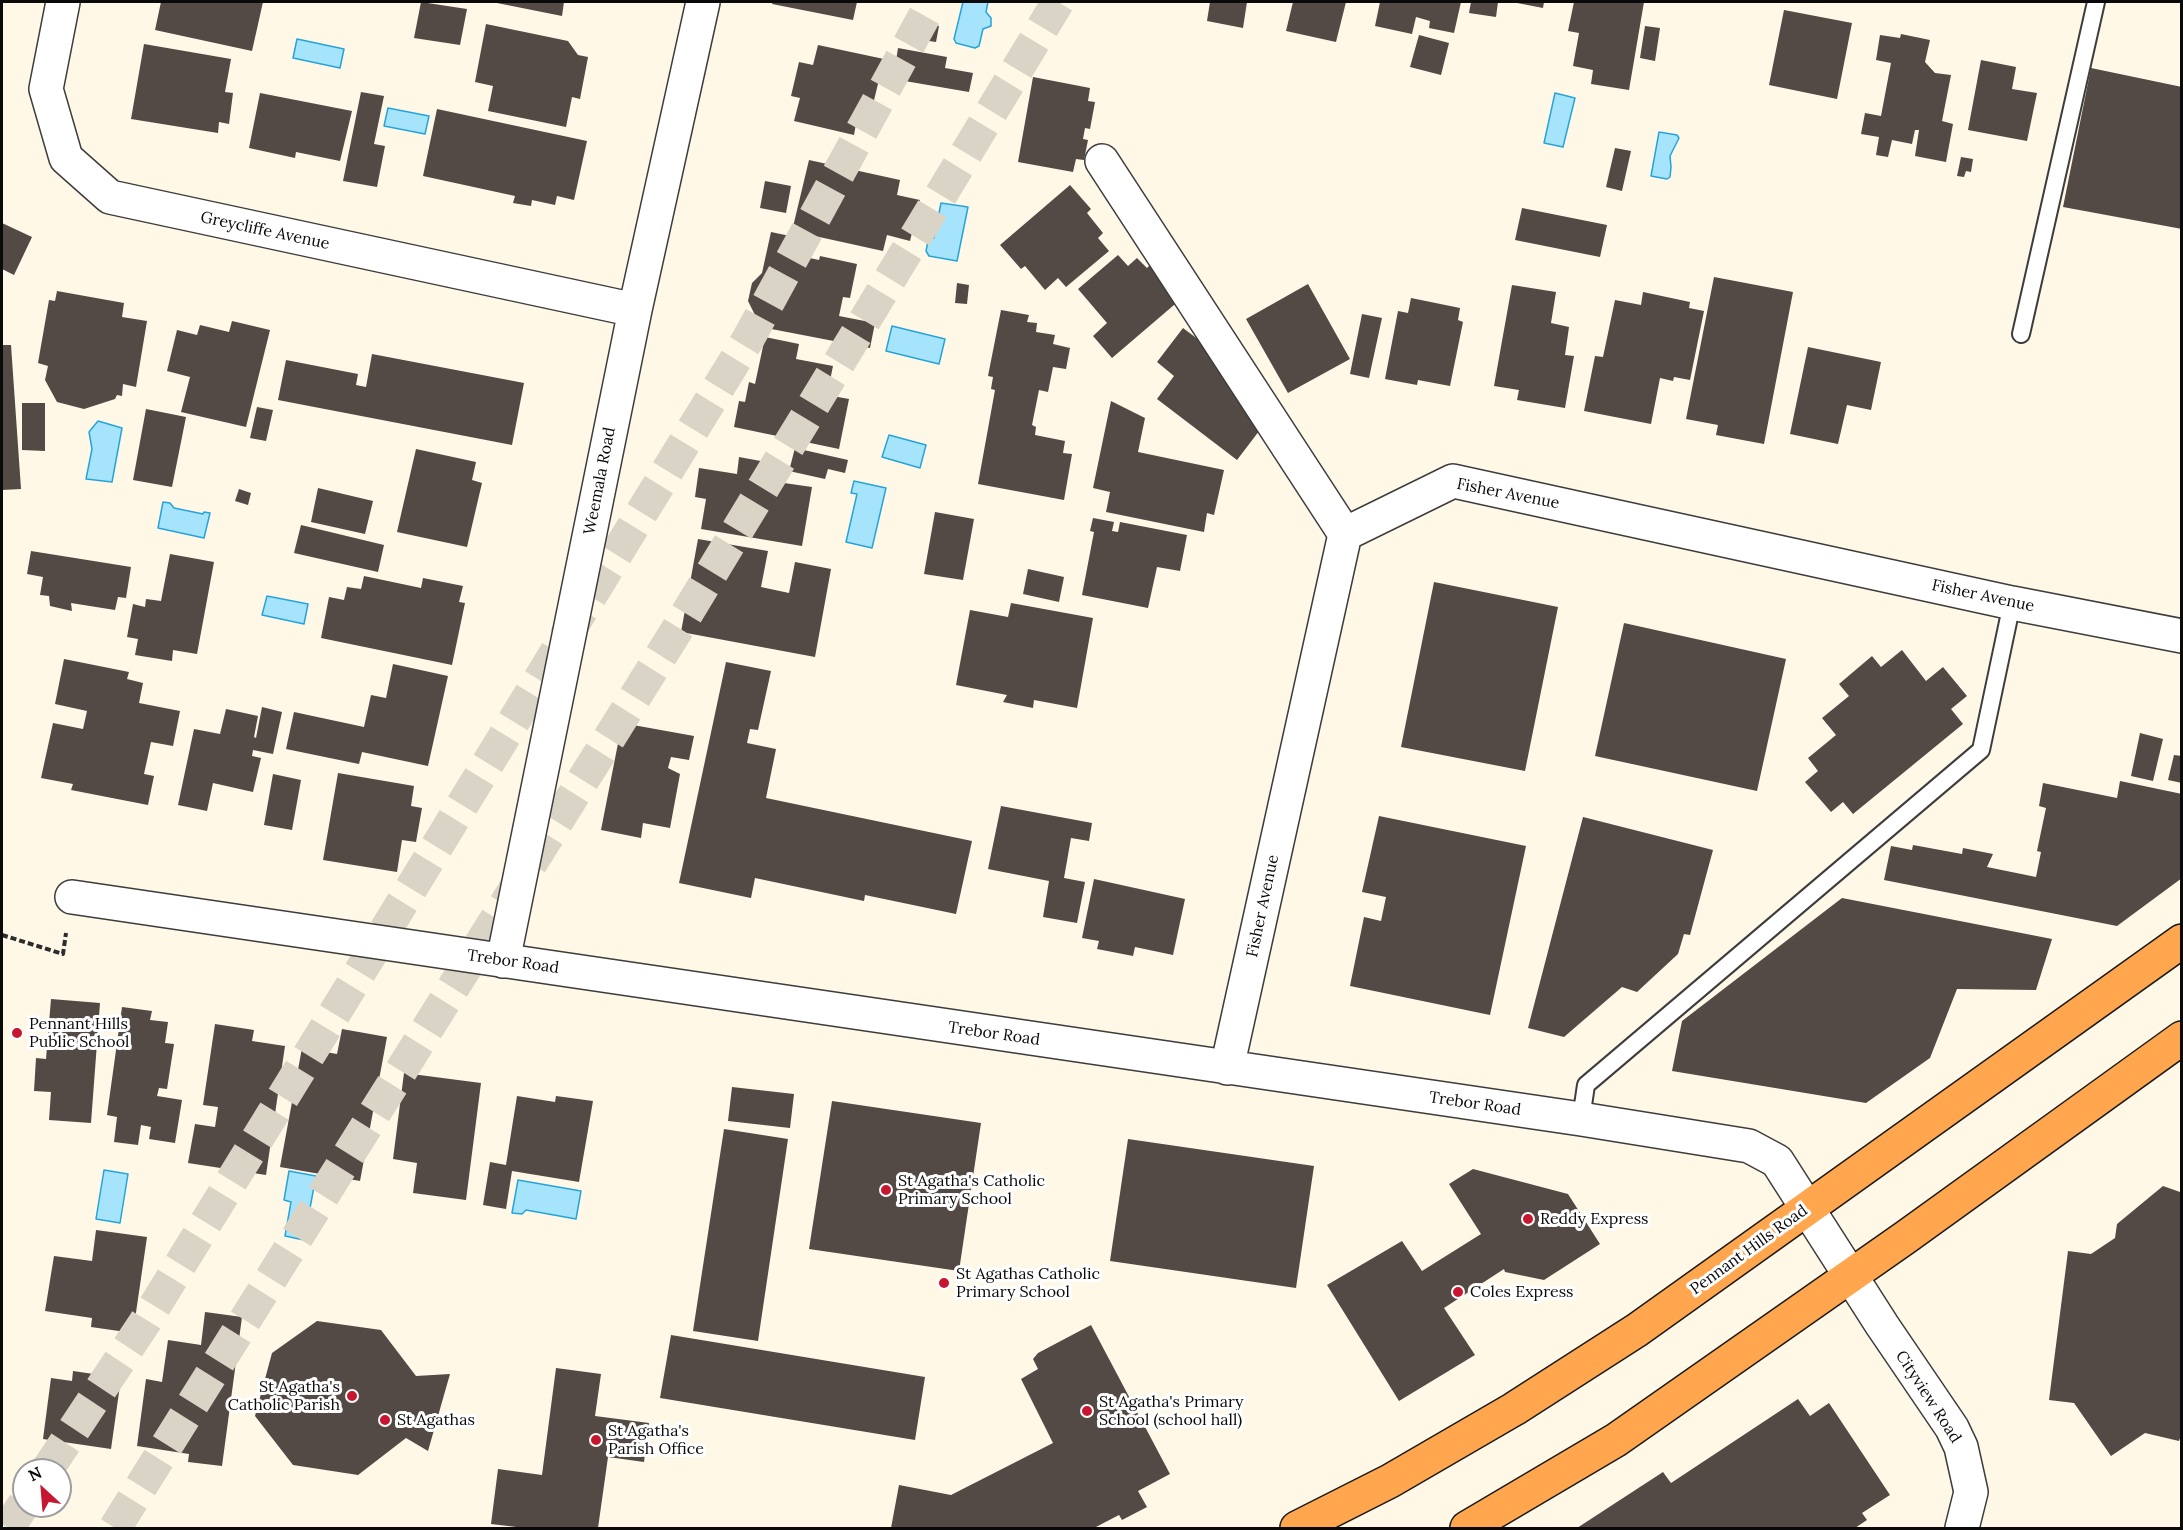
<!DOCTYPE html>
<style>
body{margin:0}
#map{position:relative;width:2183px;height:1530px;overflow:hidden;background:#fff8e7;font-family:Lora,serif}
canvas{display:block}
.frame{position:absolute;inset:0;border:3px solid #0a0a0a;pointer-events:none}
.north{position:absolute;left:12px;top:1458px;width:60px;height:60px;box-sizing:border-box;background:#fff;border:2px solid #9d9d9d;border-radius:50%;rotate:334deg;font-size:16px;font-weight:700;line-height:24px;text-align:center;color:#0a0a0a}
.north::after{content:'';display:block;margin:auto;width:21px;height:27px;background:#c61630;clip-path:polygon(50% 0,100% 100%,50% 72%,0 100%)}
</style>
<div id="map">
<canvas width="2183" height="1530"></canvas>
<div class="frame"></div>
<div class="north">N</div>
</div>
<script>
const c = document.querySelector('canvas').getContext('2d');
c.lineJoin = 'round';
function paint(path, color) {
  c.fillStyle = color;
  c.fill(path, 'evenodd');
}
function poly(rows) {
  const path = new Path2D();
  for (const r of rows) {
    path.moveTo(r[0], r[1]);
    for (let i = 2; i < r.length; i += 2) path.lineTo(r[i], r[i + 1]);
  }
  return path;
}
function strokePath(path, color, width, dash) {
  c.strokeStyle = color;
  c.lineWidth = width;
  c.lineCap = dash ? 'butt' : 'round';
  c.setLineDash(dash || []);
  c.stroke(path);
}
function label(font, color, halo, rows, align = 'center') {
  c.font = font + ' Lora,serif';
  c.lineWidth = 6;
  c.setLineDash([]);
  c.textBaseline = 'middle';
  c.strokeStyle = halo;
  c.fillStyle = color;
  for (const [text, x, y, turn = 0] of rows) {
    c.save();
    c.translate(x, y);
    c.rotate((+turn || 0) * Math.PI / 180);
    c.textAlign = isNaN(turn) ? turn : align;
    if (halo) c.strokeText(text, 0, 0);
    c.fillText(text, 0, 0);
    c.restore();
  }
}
const water = poly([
 [963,2,988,2,986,12,991,18,991,26,983,29,979,46,975,48,956,43,954,39,963,2],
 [297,39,344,49,340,68,293,58,297,39],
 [1555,93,1575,98,1563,147,1544,143,1555,93],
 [388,108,429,116,425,134,384,126,388,108],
 [1659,132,1677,135,1679,138,1670,156,1671,167,1670,177,1667,179,1651,176,1659,132],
 [941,203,968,207,957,261,929,256,926,251,928,241,934,238,941,203],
 [892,326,945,339,939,364,886,351,892,326],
 [98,421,122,428,112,482,86,479,92,449,89,432,98,421],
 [889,435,926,445,920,468,882,457,889,435],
 [854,481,886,488,872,548,846,542,857,494,851,493,854,481],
 [163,502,170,503,174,508,203,514,204,512,210,513,204,538,158,528,163,502],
 [267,596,308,604,304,624,262,615,267,596],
 [104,1170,128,1174,120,1223,96,1219,104,1170],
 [289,1171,316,1176,304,1240,285,1236,291,1202,284,1200,289,1171],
 [518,1180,581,1191,576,1219,526,1210,522,1214,512,1213,518,1180]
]);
paint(water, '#a6e4fc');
strokePath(water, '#26a4da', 1.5);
paint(poly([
 [161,2,263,2,252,51,155,30],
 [421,2,467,9,460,45,414,38],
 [492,2,564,2,562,16],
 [773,2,857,2,853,20,772,4],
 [1210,2,1247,2,1243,28,1207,21],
 [1293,2,1346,2,1336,42,1286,31],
 [1380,2,1461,2,1454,33,1429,28,1430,21,1416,17,1412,34,1375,26],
 [1471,2,1498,2,1496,17,1469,13],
 [1512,2,1544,2,1543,8],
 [1574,2,1644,2,1629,90,1591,84,1593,70,1573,66,1579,33,1568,31],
 [1784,10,1852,23,1837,99,1769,85],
 [925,23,939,26,936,42,922,40],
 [486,24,568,41,578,55,588,57,580,99,572,97,566,127,488,111,493,86,475,82],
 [1645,26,1660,28,1655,61,1640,58],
 [1901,34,1930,40,1925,62,1935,73,1951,75,1942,121,1953,124,1946,162,1915,156,1919,130,1915,130,1912,144,1892,140,1888,157,1876,155,1879,137,1861,134,1865,113,1881,116,1891,63,1876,60,1880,35,1900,38],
 [1419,35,1449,43,1441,75,1410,67],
 [144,44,231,59,225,92,233,93,229,124,219,122,218,133,131,119],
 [818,45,884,59,869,121,857,118,854,135,794,121,800,98,791,96,799,62,813,65],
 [898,48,947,57,945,68,973,73,969,92,893,79],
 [1981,60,2016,67,2012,89,2037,93,2027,141,1968,130],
 [2091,68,2182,87,2182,229,2063,207],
 [1033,77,1090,88,1088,101,1095,102,1090,129,1085,128,1083,139,1088,140,1084,160,1076,159,1073,172,1018,162],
 [361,92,384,96,374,144,385,146,377,187,343,181],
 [260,93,352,111,340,161,296,152,295,158,249,148],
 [437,109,587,141,574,200,557,196,555,205,532,200,531,206,513,203,515,196,423,176],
 [1615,148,1631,151,1622,191,1606,187],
 [1961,157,1973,159,1971,172,1966,171,1964,177,1957,176],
 [809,160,900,180,897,195,920,200,910,241,887,235,883,251,792,231],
 [765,181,791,186,786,213,760,208],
 [1070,185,1091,209,1087,213,1103,233,1098,238,1109,251,1066,287,1058,278,1045,290,1025,266,1021,269,1000,245],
 [1522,208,1607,225,1600,257,1515,240],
 [2,223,32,237,14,275,2,269],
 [771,232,809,240,805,257,819,260,820,256,857,264,850,298,843,297,839,316,875,323,870,348,761,327,748,301,752,283,762,273],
 [1118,255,1128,266,1137,258,1147,268,1151,264,1181,299,1112,358,1093,336,1107,323,1078,289],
 [1714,277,1793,292,1764,444,1716,435,1718,425,1686,419],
 [957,283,969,285,967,304,955,303],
 [1308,284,1350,359,1288,393,1246,319],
 [1512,285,1556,292,1551,323,1569,327,1565,355,1574,356,1565,408,1517,400,1519,390,1494,386],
 [57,291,124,303,122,317,147,321,136,387,123,384,122,396,117,395,115,399,84,409,57,402,45,380,48,366,38,363,49,300,55,301],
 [1643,292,1690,302,1689,308,1704,311,1690,380,1674,377,1673,381,1660,378,1651,424,1584,411,1595,356,1603,357,1615,300,1641,305],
 [1411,298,1460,308,1458,320,1463,322,1450,386,1418,380,1417,385,1385,379,1398,311,1408,313],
 [1001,310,1029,315,1027,322,1037,323,1036,332,1055,335,1053,344,1070,348,1066,369,1053,367,1048,392,1039,390,1032,425,1036,427,1035,435,1065,441,1063,453,1072,454,1064,500,978,484,995,390,991,389,993,377,988,376],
 [1362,314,1382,318,1369,378,1350,374],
 [232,321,270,330,246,427,181,412,190,377,167,371,177,330,197,335,200,325,229,332],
 [1183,328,1231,364,1269,418,1237,460,1157,399,1174,376,1157,362],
 [765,337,799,344,796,359,833,366,827,395,849,399,839,449,734,427,739,401,745,402,749,382,755,384],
 [2,345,11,345,21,489,2,490],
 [1808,347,1881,362,1871,410,1847,405,1838,444,1790,434],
 [372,354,524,383,512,445,278,400,286,360,358,374,356,385,366,387],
 [1111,401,1145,418,1138,452,1224,470,1214,515,1207,513,1204,532,1106,512,1110,492,1093,488],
 [22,403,45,403,45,451,22,450],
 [257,407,273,410,266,441,250,438],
 [146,409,186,417,172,487,133,480],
 [795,448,848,460,845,473,828,469,825,479,789,471],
 [416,449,476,462,472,480,482,483,467,547,397,532],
 [739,457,766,462,764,469,785,472,784,483,812,487,802,546,701,529,706,499,695,497,699,468,737,474],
 [318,488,373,501,365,534,311,522],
 [239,489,251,493,248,505,235,501],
 [935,512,974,519,963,580,924,574],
 [1093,518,1114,522,1112,531,1118,532,1120,522,1187,535,1180,571,1157,567,1148,608,1082,595,1094,532,1090,531],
 [301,525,384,545,378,572,294,553],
 [698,539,768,551,761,587,789,593,795,562,831,569,815,657,681,632],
 [31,551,131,567,126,598,118,597,115,610,71,603,72,611,50,606,49,596,40,595,43,577,27,574],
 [170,554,214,562,197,654,173,650,172,661,135,655,138,639,127,637,133,604,145,607,146,599,161,601],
 [1028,569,1064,577,1059,602,1023,594],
 [364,576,421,588,423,578,463,586,459,602,465,603,452,665,321,638,329,597,344,600,347,587,361,589],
 [1434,582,1558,607,1525,771,1401,747],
 [1011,603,1093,618,1077,708,1034,700,1033,708,1003,702,1007,695,956,685,970,610,1008,617],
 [1624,623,1786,659,1757,791,1595,756],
 [1902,650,1926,681,1943,667,1967,696,1951,709,1963,724,1853,814,1843,802,1831,812,1805,782,1818,771,1808,758,1836,735,1822,718,1849,696,1839,684,1872,656,1881,667],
 [64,659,129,672,127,679,143,683,139,703,180,711,173,746,151,742,144,774,154,776,148,805,71,790,73,784,41,778,53,723,83,729,87,711,55,704],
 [726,662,771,671,758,730,750,729,747,743,776,749,766,798,972,841,956,914,865,895,864,901,755,878,751,898,679,883],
 [393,664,448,676,428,766,362,752,359,764,286,749,294,712,364,727,371,695,386,698],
 [262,707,282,712,273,754,253,750,252,756,261,758,253,792,213,783,207,811,178,805,194,729,220,734,226,709,258,716,254,737,256,738],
 [622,723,694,736,689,760,671,757,668,768,680,774,670,828,643,823,641,838,601,830],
 [2140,733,2163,739,2153,781,2131,776],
 [2174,755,2182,756,2182,783,2168,780],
 [338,773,414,786,411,806,422,808,416,842,402,840,397,872,323,860],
 [273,774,301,780,292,830,264,825],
 [2120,781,2182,794,2182,878,2117,926,1884,880,1891,846,1912,850,1913,845,1962,854,1963,848,1993,854,1987,867,2036,877,2041,852,2037,851,2046,808,2039,806,2043,783,2117,798],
 [1001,806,1092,823,1089,841,1071,838,1064,878,1085,882,1077,923,1043,917,1049,881,988,869],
 [1379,816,1526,846,1490,1015,1350,986,1364,917,1381,921,1386,897,1362,892],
 [1583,817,1713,850,1690,935,1684,934,1678,954,1637,992,1622,987,1564,1037,1528,1028],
 [1094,879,1185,899,1173,955,1135,947,1133,956,1097,949,1099,941,1082,938],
 [1842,898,2052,939,2036,990,1957,989,1930,1058,1866,1103,1672,1071,1682,1021],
 [51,999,100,1003,91,1123,49,1120,51,1092,34,1091,36,1058,46,1059],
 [122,1007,152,1011,150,1020,168,1022,165,1043,174,1044,167,1089,159,1088,157,1096,182,1100,175,1143,149,1139,151,1127,141,1125,138,1145,114,1142,117,1117,107,1115],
 [215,1024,254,1030,252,1041,285,1046,266,1175,188,1163,195,1124,215,1127,218,1107,203,1105],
 [342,1029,387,1037,360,1181,280,1167,302,1048,337,1054],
 [404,1073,481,1083,466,1200,413,1193,417,1163,393,1159],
 [732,1087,794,1094,790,1128,728,1121],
 [517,1096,555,1102,556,1096,593,1101,579,1182,512,1171,506,1209,483,1205,490,1162,506,1165],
 [832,1101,981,1123,959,1271,809,1249],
 [724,1129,788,1139,758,1341,693,1331],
 [1128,1139,1314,1166,1296,1288,1110,1261],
 [1473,1169,1568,1194,1600,1244,1544,1280,1505,1272,1504,1269,1444,1308,1475,1355,1399,1401,1327,1285,1402,1241,1422,1271,1481,1234,1449,1184],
 [2163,1186,2180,1192,2182,1188,2182,1432,2179,1441,2145,1433,2111,1456,2074,1403,2049,1400,2068,1251,2091,1254,2115,1238,2117,1224],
 [96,1230,147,1237,133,1333,91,1327,92,1318,45,1311,54,1256,92,1261],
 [205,1312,242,1317,222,1466,188,1462,189,1454,137,1446,146,1379,162,1382,168,1340,201,1345],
 [317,1321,381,1330,416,1376,450,1374,428,1451,406,1438,358,1475,293,1465,255,1416,272,1353],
 [1091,1325,1170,1474,1138,1491,1147,1507,1122,1520,1119,1515,1094,1528,891,1528,899,1485,951,1495,1053,1443,1021,1379,1038,1369,1033,1359,1038,1353],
 [671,1335,925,1377,915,1440,660,1398],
 [556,1368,601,1374,595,1416,649,1423,644,1462,608,1457,598,1528,525,1528,491,1524,498,1469,542,1475],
 [73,1371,121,1378,111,1449,43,1439,51,1378,72,1381],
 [1798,1399,1810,1416,1829,1403,1890,1495,1862,1513,1867,1520,1855,1528,1577,1528,1663,1472,1671,1483]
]), '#534945');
strokePath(poly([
 [47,1470,145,1322,747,341,932,2],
 [8,1528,24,1504],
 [115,1528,675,633,1058,2]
]), '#dad4c6', 33, [33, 16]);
const service = poly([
 [2021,334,2096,2],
 [1581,1119,1586,1085,1981,750,2012,603]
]);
const minor = poly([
 [63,2,46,89,66,158,110,197,635,310],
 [1102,161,1345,534],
 [72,897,1581,1119,1749,1146,1777,1161,1882,1325,1952,1428,1961,1447,1971,1492,1962,1528],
 [503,961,635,310,703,2],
 [1227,1068,1345,534,1453,481,2012,603,2182,636]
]);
const trunk = poly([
 [1297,1528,1390,1481,1514,1409,1637,1330,2182,941],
 [1467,1528,1616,1440,1906,1237,2182,1038]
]);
strokePath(service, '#3d3d3d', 20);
strokePath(minor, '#3d3d3d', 36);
strokePath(trunk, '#1b1b1b', 36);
strokePath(poly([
 [2,935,63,954,66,933]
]), '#2c2c2c', 4, [6, 3]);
strokePath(service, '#fff', 16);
strokePath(minor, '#fff', 33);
strokePath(trunk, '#ffa64e', 33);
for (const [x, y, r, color] of [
 [17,1033,6,"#c61630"],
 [886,1190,6,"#c61630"],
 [1528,1219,6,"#c61630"],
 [944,1283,6,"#c61630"],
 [1458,1292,6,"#c61630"],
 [352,1396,6,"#c61630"],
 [1087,1411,6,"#c61630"],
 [385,1420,6,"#c61630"],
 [596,1440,6,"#c61630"]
]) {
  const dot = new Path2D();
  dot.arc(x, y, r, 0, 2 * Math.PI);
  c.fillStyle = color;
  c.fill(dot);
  strokePath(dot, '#fff', 2);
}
label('16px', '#0a0a0a', '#fff', [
 ["Greycliffe Avenue",265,231,12],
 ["Weemala Road",600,481,-79],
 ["Fisher Avenue",1508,494,11],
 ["Fisher Avenue",1983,596,12],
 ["Fisher Avenue",1263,906,-78],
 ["Trebor Road",513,962,8],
 ["Trebor Road",994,1034,8],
 ["Trebor Road",1475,1104,8],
 ["Pennant Hills Road",1749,1250,-36],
 ["Cityview Road",1928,1397,57]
]);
label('16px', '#0a0a0a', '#fff', [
 ["Pennant Hills",29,1024],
 ["Public School",29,1042],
 ["St Agatha's Catholic",898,1181],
 ["Primary School",898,1199],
 ["Reddy Express",1540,1219],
 ["St Agathas Catholic",956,1274],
 ["Primary School",956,1292],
 ["Coles Express",1470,1292],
 ["St Agatha's",340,1387,"right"],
 ["Catholic Parish",340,1405,"right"],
 ["St Agatha's Primary",1099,1402],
 ["School (school hall)",1099,1420],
 ["St Agathas",397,1420],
 ["St Agatha's",608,1431],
 ["Parish Office",608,1449]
], 'left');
</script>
